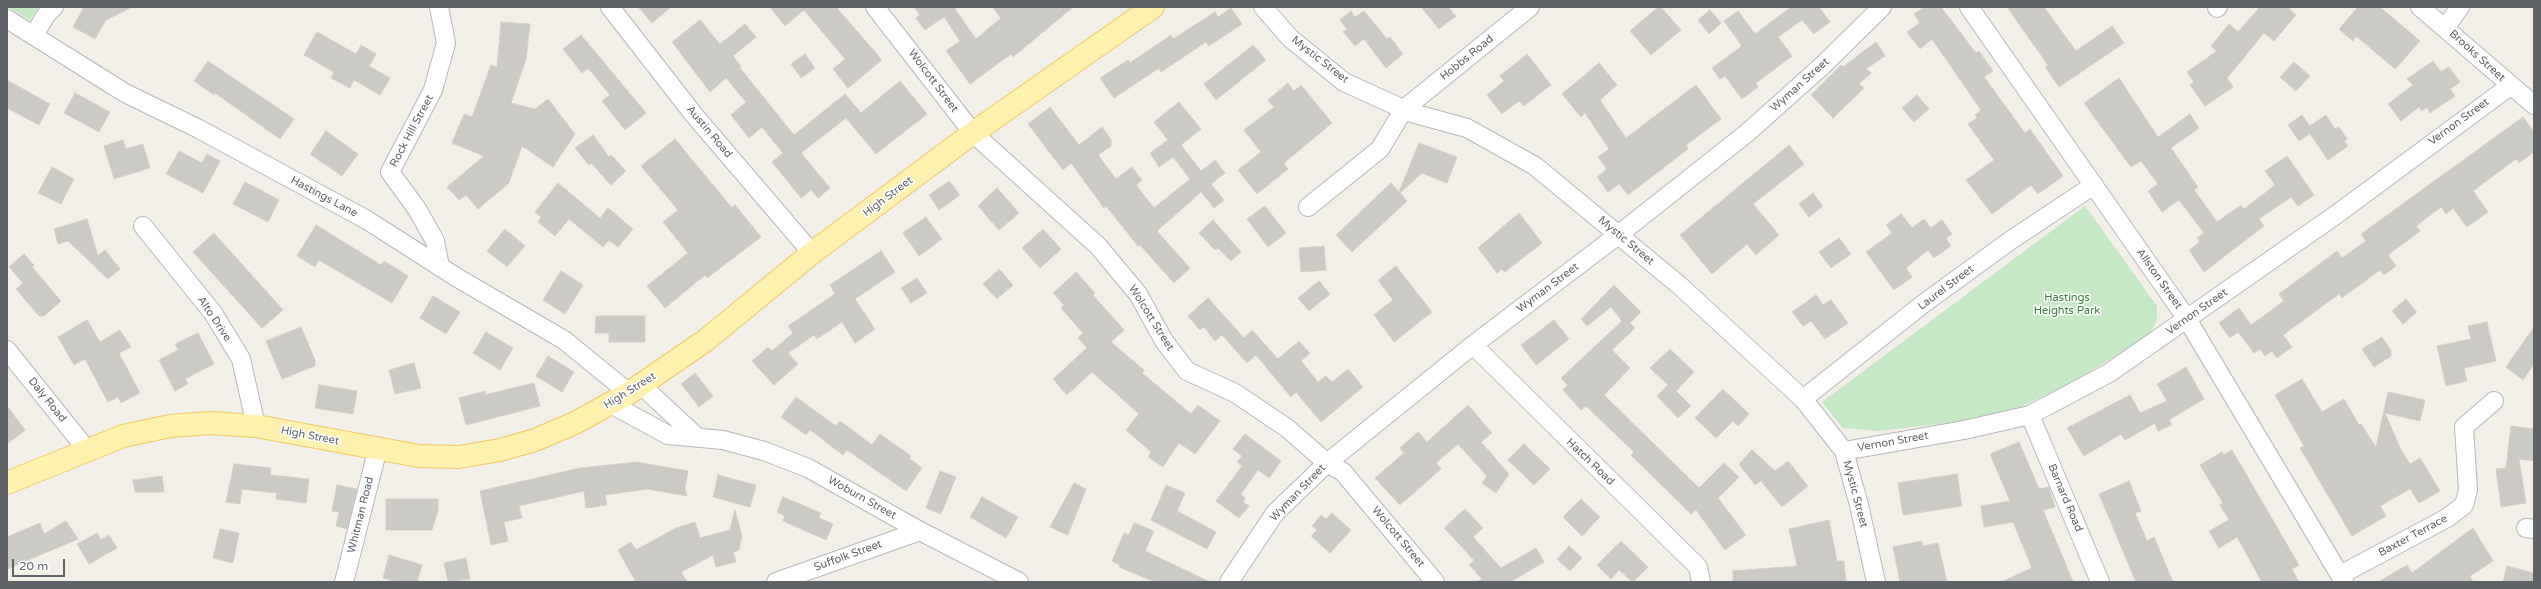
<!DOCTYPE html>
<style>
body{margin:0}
#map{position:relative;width:2541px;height:589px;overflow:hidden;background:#f1efe8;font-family:"Varela Round",sans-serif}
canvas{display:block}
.frame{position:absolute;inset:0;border:8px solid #5f6368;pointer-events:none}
.scale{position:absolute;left:12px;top:559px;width:53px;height:18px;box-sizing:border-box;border:2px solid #5f6368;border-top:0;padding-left:5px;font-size:12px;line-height:14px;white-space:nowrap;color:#5f6368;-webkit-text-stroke:3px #fff;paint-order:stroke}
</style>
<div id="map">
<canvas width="2541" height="589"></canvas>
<div class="frame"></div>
<div class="scale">20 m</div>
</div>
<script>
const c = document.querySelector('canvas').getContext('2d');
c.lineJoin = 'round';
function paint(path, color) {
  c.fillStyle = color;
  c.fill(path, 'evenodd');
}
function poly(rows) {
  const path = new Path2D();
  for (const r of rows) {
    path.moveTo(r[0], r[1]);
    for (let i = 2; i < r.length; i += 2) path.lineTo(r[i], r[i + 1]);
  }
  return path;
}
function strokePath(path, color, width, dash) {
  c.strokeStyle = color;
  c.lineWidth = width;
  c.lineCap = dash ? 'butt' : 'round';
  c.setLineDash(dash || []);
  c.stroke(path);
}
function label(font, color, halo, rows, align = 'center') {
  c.font = font + ' "Varela Round",sans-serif';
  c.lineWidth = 3;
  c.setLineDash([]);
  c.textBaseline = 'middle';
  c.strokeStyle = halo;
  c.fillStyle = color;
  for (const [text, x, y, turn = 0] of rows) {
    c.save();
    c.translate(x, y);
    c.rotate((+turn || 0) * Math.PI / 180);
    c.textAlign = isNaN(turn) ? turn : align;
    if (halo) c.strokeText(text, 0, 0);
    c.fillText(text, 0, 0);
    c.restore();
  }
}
paint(poly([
 [7,7,39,7,30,20],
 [2085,206,2157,306,2157,319,2149,335,2070,384,2016,409,1965,421,1913,427,1879,431,1843,428,1822,402]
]), '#c5e8c5');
const building = poly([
 [84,7,132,7,106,20,95,39,73,27,84,7],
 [638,7,671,7,652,23,638,7],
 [770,7,836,7,882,60,848,88,833,69,845,59,804,10,785,26,770,7],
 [914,7,958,7,955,9,976,39,1001,18,992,7,1073,7,1013,57,1011,54,970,84,946,51,960,41,944,17,925,30,916,18,920,15,914,7],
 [1421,7,1448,7,1456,16,1439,29,1421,7],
 [1658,7,1661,7,1681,30,1651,55,1630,31,1658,7],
 [1791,7,1819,7,1830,22,1814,34,1802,20,1778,37,1792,56,1756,83,1758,87,1742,99,1725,76,1720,79,1712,68,1742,46,1724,21,1738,11,1755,34,1791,7],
 [1924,7,1941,7,1976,53,1979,51,1993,71,1984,77,2025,133,2030,129,2063,176,2038,194,2031,185,1992,214,1966,180,1994,160,1968,124,1977,118,1975,115,1981,110,1932,39,1920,49,1907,32,1920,23,1914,14,1924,7],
 [2007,7,2044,7,2076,51,2112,26,2124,43,2059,87,2045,67,2048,65,2007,7],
 [2260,7,2287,7,2296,15,2274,41,2264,33,2227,78,2233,87,2205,106,2190,85,2194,82,2187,72,2217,51,2211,46,2229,24,2238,32,2260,7],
 [2358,7,2380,7,2420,41,2395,69,2356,36,2353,41,2339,29,2358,7],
 [1231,8,1242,24,1209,46,1206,42,1161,72,1159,68,1114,98,1100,78,1128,60,1130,63,1171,35,1173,39,1215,12,1218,17,1231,8],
 [1710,10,1721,23,1709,34,1698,20,1710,10],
 [1351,11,1355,17,1364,11,1387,39,1390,37,1403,54,1386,68,1364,39,1355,46,1343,32,1347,29,1340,20,1351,11],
 [700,20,720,44,745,24,756,37,733,56,741,66,740,68,794,135,845,94,861,113,900,81,927,114,876,154,846,118,801,153,830,188,818,198,811,190,801,198,772,162,783,153,762,127,749,138,731,115,746,102,726,78,710,92,672,42,700,20],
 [501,22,530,24,526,59,511,103,535,109,548,99,575,134,553,167,522,146,509,183,478,209,466,195,459,200,447,187,484,156,452,143,464,114,472,117,491,65,497,67,501,22],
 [317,32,356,54,361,45,376,54,369,66,390,78,380,95,354,80,350,88,331,78,334,72,304,55,317,32],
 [581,35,646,113,625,130,602,101,610,95,588,68,582,73,563,49,581,35],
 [1876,42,1885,56,1866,69,1871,73,1859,84,1864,88,1833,118,1811,95,1841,65,1843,67,1876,42],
 [1253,45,1266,60,1216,100,1204,84,1253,45],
 [805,54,815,68,801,78,791,64,805,54],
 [1527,54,1551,85,1524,106,1519,101,1502,114,1487,95,1504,81,1500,76,1527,54],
 [208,61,294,119,280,139,215,93,214,95,194,81,208,61],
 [2433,61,2441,72,2449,67,2460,82,2450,89,2455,96,2430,113,2427,107,2422,111,2419,107,2401,121,2388,104,2413,85,2407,79,2433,61],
 [2294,62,2310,76,2296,91,2280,77,2294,62],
 [1599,63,1617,85,1600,100,1626,138,1696,85,1721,119,1686,145,1688,149,1628,195,1619,184,1608,192,1597,177,1607,169,1598,157,1609,149,1585,113,1581,117,1562,94,1599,63],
 [2119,78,2158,137,2190,114,2199,128,2171,148,2198,187,2194,190,2217,222,2241,205,2244,209,2275,185,2265,171,2287,156,2314,195,2298,206,2291,197,2259,219,2264,226,2204,272,2189,250,2200,242,2197,238,2204,233,2179,200,2162,212,2148,191,2158,184,2141,161,2131,167,2084,103,2119,78],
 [7,80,50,104,39,125,7,108,7,80],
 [1288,83,1294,91,1301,85,1332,123,1284,163,1288,169,1257,194,1238,170,1261,152,1244,130,1274,107,1268,100,1288,83],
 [75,93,110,112,99,132,64,113,75,93],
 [1917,95,1929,109,1914,122,1902,108,1917,95],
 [1179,102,1201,129,1181,145,1201,171,1215,160,1225,173,1211,184,1224,200,1214,208,1201,192,1157,231,1190,268,1174,283,1140,245,1138,246,1106,206,1104,208,1071,163,1063,170,1028,124,1050,107,1079,145,1102,127,1111,140,1111,146,1098,155,1116,179,1132,167,1142,180,1136,185,1154,208,1190,179,1173,157,1159,167,1150,153,1168,140,1154,122,1179,102],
 [2302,115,2310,126,2326,115,2335,129,2339,127,2347,139,2344,141,2348,146,2328,160,2310,134,2299,141,2288,125,2302,115],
 [2523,117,2534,132,2534,152,2519,163,2516,159,2473,191,2488,212,2467,227,2453,208,2446,214,2441,207,2416,226,2420,231,2388,255,2396,266,2384,275,2380,270,2342,298,2339,294,2283,335,2292,347,2277,358,2272,351,2265,356,2260,349,2254,353,2238,332,2230,338,2219,323,2239,308,2251,325,2284,301,2279,294,2337,251,2342,258,2366,241,2361,234,2523,117],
 [326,131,358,154,342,176,310,154,326,131],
 [593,135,609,157,611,155,626,171,611,185,591,163,589,165,575,148,593,135],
 [675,139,732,208,735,205,761,237,707,278,705,275,665,308,647,286,688,253,663,222,678,210,641,166,675,139],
 [123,140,126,149,143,144,150,168,114,179,104,146,123,140],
 [1419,143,1457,157,1447,183,1422,173,1400,193,1407,201,1352,252,1336,235,1391,183,1399,192,1419,143],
 [1789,145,1804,164,1753,204,1779,235,1756,255,1747,244,1712,274,1680,235,1789,145],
 [179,151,202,163,207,154,220,161,203,193,166,174,179,151],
 [52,167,74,179,61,204,38,193,52,167],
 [949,181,960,195,939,210,929,195,949,181],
 [245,182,279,200,268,222,233,204,245,182],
 [558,183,600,218,608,208,633,229,618,247,609,240,603,247,569,219,555,236,538,222,541,217,535,212,558,183],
 [997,188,1019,213,999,230,978,206,997,188],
 [1813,193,1823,206,1809,217,1799,204,1813,193],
 [1265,206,1286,233,1268,247,1247,219,1265,206],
 [1519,213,1542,243,1505,272,1502,269,1497,273,1478,248,1519,213],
 [1901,214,1912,228,1924,219,1931,228,1942,220,1952,234,1946,238,1951,246,1934,258,1928,250,1906,268,1912,277,1894,290,1866,252,1892,233,1886,225,1901,214],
 [926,217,942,239,919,256,903,233,926,217],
 [87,219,98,256,105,250,120,269,108,279,68,241,58,244,54,229,87,219],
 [1213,220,1241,252,1231,261,1218,248,1215,250,1199,233,1213,220],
 [316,225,381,265,384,261,408,276,392,303,319,260,315,267,297,256,316,225],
 [505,229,525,246,507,267,487,251,505,229],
 [1043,229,1061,249,1040,268,1022,248,1043,229],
 [214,233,283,310,262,328,193,252,214,233],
 [1839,238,1851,254,1831,268,1819,252,1839,238],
 [1324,246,1326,270,1301,272,1299,248,1324,246],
 [881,251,895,272,855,299,875,329,855,343,842,322,817,339,814,335,788,353,798,364,774,385,752,361,768,347,772,351,793,333,788,326,835,294,830,285,881,251],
 [24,254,34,265,32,267,61,301,44,316,39,316,16,289,23,283,9,267,24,254],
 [1396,266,1432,312,1394,342,1374,315,1393,300,1378,280,1396,266],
 [999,269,1013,285,997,299,983,284,999,269],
 [561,271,583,285,565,314,543,300,561,271],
 [1076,272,1095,293,1093,295,1124,330,1111,342,1144,370,1142,373,1191,414,1198,405,1220,421,1195,454,1179,443,1163,467,1148,457,1151,452,1126,430,1139,414,1092,372,1067,395,1053,379,1087,348,1078,338,1083,333,1061,308,1064,305,1053,293,1076,272],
 [917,278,927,293,911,303,901,288,917,278],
 [1319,281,1330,294,1309,311,1298,298,1319,281],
 [1614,285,1641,312,1630,323,1635,328,1612,350,1630,368,1604,395,1699,488,1724,463,1739,477,1718,498,1746,535,1725,550,1696,510,1691,514,1631,455,1634,452,1586,406,1581,410,1563,390,1568,385,1561,378,1622,321,1611,307,1587,326,1581,319,1614,285],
 [1816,295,1823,305,1831,300,1848,323,1825,339,1811,321,1803,326,1792,312,1816,295],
 [433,296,460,312,446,334,420,318,433,296],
 [1208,298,1244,338,1252,330,1278,359,1299,341,1310,353,1301,361,1318,382,1326,376,1332,382,1348,369,1363,387,1321,422,1296,392,1291,397,1256,355,1247,363,1222,335,1215,341,1204,327,1200,330,1188,316,1208,298],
 [2406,299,2417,312,2403,324,2392,311,2406,299],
 [596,316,645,316,645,342,609,342,609,333,595,333,596,316],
 [87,320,100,342,120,330,131,347,119,353,140,393,121,403,118,397,108,402,85,359,74,365,58,337,87,320],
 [1554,320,1569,339,1536,365,1521,345,1554,320],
 [2487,322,2496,361,2464,368,2467,381,2446,386,2437,346,2471,339,2468,326,2487,322],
 [301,327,315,360,315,366,282,379,266,341,301,327],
 [2534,327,2534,364,2523,380,2506,367,2534,327],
 [486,332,513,348,500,370,473,353,486,332],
 [198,333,214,364,185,379,188,384,175,391,159,360,178,350,175,344,198,333],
 [2382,337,2391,350,2391,356,2374,367,2362,349,2382,337],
 [1670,349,1694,372,1676,391,1691,406,1678,418,1657,396,1668,385,1650,368,1670,349],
 [548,356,574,372,562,392,536,376,548,356],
 [414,363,421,388,395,394,389,370,414,363],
 [2186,367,2204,399,2169,420,2172,425,2158,431,2155,423,2125,440,2121,434,2084,456,2067,428,2130,395,2140,413,2167,401,2157,384,2186,367],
 [695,373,713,396,699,407,681,384,695,373],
 [2302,379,2322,412,2344,399,2359,425,2361,424,2376,447,2388,392,2425,400,2420,421,2385,413,2401,450,2410,464,2420,458,2440,491,2419,503,2410,489,2380,506,2386,516,2352,536,2300,448,2304,446,2275,395,2302,379],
 [534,383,540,406,466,425,459,398,486,391,484,395,534,383],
 [319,385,357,391,353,414,315,408,319,385],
 [1723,389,1749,414,1738,426,1733,421,1716,438,1695,418,1723,389],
 [796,397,836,426,840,421,872,445,880,434,911,456,909,458,922,468,906,491,847,450,843,455,810,430,806,435,781,417,796,397],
 [1468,405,1492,433,1481,442,1509,474,1496,493,1482,483,1487,476,1458,444,1436,463,1441,469,1400,505,1375,478,1404,453,1400,448,1418,432,1427,442,1468,405],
 [7,406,25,430,7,444,7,406],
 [2511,426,2534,429,2534,461,2519,459,2526,503,2501,507,2496,469,2506,468,2511,426],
 [1245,434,1281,461,1269,478,1258,470,1241,494,1245,498,1243,502,1249,506,1239,518,1216,501,1242,466,1237,462,1242,456,1233,449,1245,434],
 [2019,442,2039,489,2049,487,2050,491,2055,507,2043,510,2073,582,2001,582,2032,568,2013,522,1984,527,1981,506,2010,501,1990,454,2019,442],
 [1524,444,1550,469,1534,485,1508,460,1524,444],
 [1752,450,1775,471,1788,461,1808,486,1782,507,1761,481,1755,485,1739,464,1752,450],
 [2232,450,2299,565,2292,569,2299,582,2262,582,2237,537,2219,548,2209,531,2229,520,2220,505,2223,503,2200,465,2222,452,2224,455,2232,450],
 [637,462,688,471,685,489,687,496,647,489,605,495,607,505,586,508,584,491,519,506,522,518,504,522,508,541,491,545,480,491,580,468,637,462],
 [234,464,271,468,270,475,309,479,306,503,276,499,277,493,242,489,240,504,226,502,234,464],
 [940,471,956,477,941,514,926,508,940,471],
 [1957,474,1962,506,1903,515,1898,483,1957,474],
 [718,475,756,485,750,507,713,497,718,475],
 [162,476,164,492,135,492,133,480,162,476],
 [2129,481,2141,511,2135,513,2147,541,2154,537,2173,582,2136,582,2099,494,2129,481],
 [1074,483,1086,489,1068,535,1050,527,1074,483],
 [337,485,357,489,347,529,336,526,339,512,332,511,337,485],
 [1166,485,1185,493,1177,511,1216,532,1207,549,1151,520,1166,485],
 [783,497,821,513,819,518,833,524,826,540,783,521,785,516,777,512,783,497],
 [982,497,1018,517,1006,538,970,517,982,497],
 [386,499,438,499,438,510,432,530,386,530,386,499],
 [1581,499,1600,517,1582,536,1563,517,1581,499],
 [1465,509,1483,528,1473,537,1501,568,1536,548,1544,562,1512,581,1513,582,1477,582,1482,579,1469,565,1474,560,1444,528,1465,509],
 [735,510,742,536,739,550,733,552,736,562,716,567,713,555,681,572,687,582,636,582,618,550,631,542,636,550,676,528,695,522,700,538,730,530,735,510],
 [1332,513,1351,530,1330,553,1311,536,1317,530,1312,526,1321,515,1326,519,1332,513],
 [1829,520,1837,561,1844,561,1846,582,1733,582,1733,571,1797,566,1789,529,1829,520],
 [66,521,78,539,7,569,7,537,40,523,44,534,66,521],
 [1134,523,1154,531,1145,551,1210,582,1155,582,1119,567,1120,565,1112,561,1124,533,1129,535,1134,523],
 [2473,528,2493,561,2470,576,2473,582,2378,582,2407,565,2412,573,2473,528],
 [220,529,239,533,233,563,213,558,220,529],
 [97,533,101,540,109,535,117,548,89,564,77,544,97,533],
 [1621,541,1648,567,1633,582,1619,570,1611,579,1597,565,1621,541],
 [1922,541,1923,546,1938,543,1947,582,1900,582,1893,547,1922,541],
 [1569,546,1582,558,1570,571,1557,559,1569,546],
 [389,555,422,565,417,582,398,582,383,578,389,555],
 [466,558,470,579,448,582,444,563,466,558],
 [2507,566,2534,573,2534,582,2503,582,2507,566]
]);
paint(building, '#cccac5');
strokePath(building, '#d6d1c6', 1);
const minor = poly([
 [439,7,446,43,433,90,390,172,417,209,435,241,440,267],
 [610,7,694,115,812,253],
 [875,7,973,133,1098,246,1138,294,1164,341,1187,371,1235,393,1287,428,1327,463,1343,472,1435,582],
 [1263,7,1290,38,1344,82,1412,113,1467,128,1535,166,1679,285,1803,399,1844,451,1859,505,1876,582],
 [1969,7,2187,319,2344,582],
 [2420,7,2534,105],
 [2217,8,2218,7],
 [7,19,125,93,199,129,367,220,456,277,564,340,629,393],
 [2445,28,2460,7],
 [34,35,46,15,54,7],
 [1308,207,1380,149,1404,109,1530,7],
 [143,226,213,313,241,359,256,426],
 [1473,345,1698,567,1701,582],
 [7,350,87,450],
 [641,385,696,436],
 [1803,399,1923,304,2011,240,2094,185],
 [611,404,668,435,723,440,764,451,808,468,920,531,1019,582],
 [2030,415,2100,582],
 [1844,451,1964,430,2030,415,2109,373,2337,214,2510,86],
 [2526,528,2534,529],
 [2340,575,2447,518,2464,505,2468,490,2464,427,2494,401],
 [344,582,378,448],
 [776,582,920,531],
 [1229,582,1275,513,1327,463,1473,345,1618,235,1747,133,1822,66,1882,7]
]);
const major = poly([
 [7,483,123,436,170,426,210,423,256,426,419,456,459,457,500,450,535,440,575,423,629,393,706,340,812,253,973,133,1153,7]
]);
strokePath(minor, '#b5b8bc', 20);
strokePath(major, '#f2c960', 24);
strokePath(minor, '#fff', 18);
strokePath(major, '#fff2af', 22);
label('11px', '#5f6368', '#fff', [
 ["Brooks Street",2477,56,42],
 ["Hobbs Road",1467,58,-39],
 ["Mystic Street",1320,60,38],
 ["Wolcott Street",933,81,53],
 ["Wyman Street",1800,85,-42],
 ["Vernon Street",2459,122,-36],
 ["Rock Hill Street",412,131,-62],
 ["Austin Road",709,132,50],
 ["Hastings Lane",324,197,28],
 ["High Street",888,197,-37],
 ["Mystic Street",1626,241,40],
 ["Allston Street",2159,279,55],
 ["Wyman Street",1548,288,-37],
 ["Laurel Street",1946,288,-37],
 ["Vernon Street",2197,312,-35],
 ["Wolcott Street",1151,318,58],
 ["Alto Drive",214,319,56],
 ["High Street",630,391,-32],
 ["Daly Road",47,400,51],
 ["High Street",310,436,11],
 ["Vernon Street",1893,442,-10],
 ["Hatch Road",1590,462,44],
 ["Wyman Street",1298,493,-46],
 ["Mystic Street",1855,494,75],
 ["Woburn Street",862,498,29],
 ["Barnard Road",2065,498,67],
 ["Whitman Road",361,515,-76],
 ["Baxter Terrace",2413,536,-28],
 ["Wolcott Street",1398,537,50],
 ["Suffolk Street",848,556,-20]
]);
label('11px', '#348238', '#fff', [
 ["Hastings",2067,298],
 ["Heights Park",2067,311]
]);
</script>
